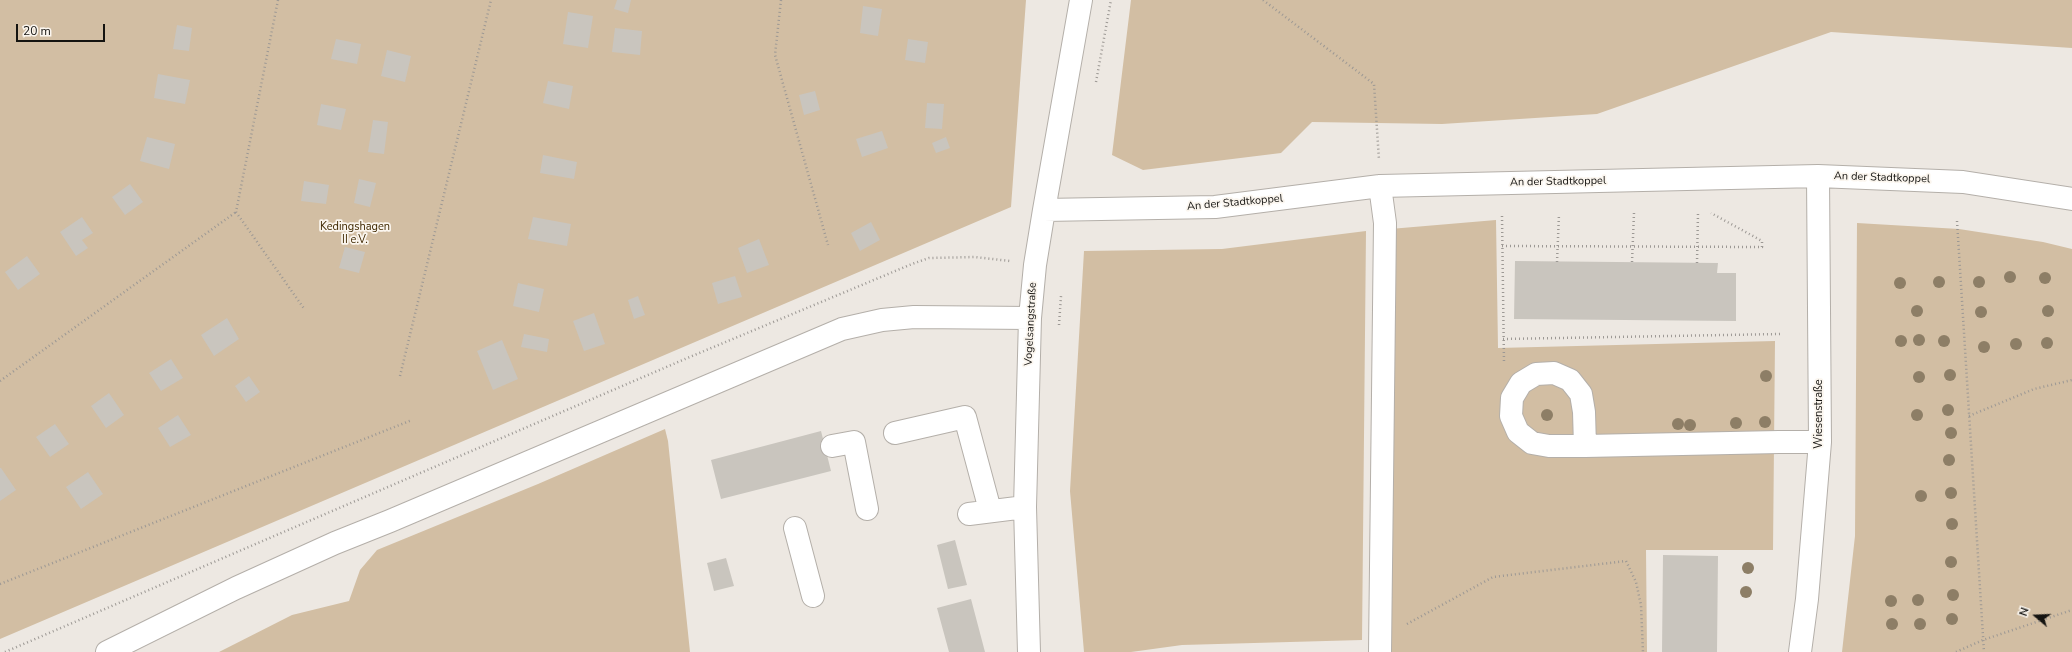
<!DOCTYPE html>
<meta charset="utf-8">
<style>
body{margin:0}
#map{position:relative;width:2072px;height:652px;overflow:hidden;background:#ede8e2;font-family:"Nunito Sans",sans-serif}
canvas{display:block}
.north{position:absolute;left:2016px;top:596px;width:40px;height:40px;-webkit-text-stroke:3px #fbf6ef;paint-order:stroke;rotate:289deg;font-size:11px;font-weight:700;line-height:16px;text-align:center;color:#141310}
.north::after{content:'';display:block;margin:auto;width:14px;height:18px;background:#141310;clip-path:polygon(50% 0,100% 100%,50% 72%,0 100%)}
.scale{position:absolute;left:16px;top:24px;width:89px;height:18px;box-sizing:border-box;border:2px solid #141310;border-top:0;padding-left:5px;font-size:12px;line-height:14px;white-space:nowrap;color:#141310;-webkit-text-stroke:3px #fbf6ef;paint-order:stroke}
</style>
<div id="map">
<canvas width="2072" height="652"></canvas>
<div class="north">N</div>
<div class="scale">20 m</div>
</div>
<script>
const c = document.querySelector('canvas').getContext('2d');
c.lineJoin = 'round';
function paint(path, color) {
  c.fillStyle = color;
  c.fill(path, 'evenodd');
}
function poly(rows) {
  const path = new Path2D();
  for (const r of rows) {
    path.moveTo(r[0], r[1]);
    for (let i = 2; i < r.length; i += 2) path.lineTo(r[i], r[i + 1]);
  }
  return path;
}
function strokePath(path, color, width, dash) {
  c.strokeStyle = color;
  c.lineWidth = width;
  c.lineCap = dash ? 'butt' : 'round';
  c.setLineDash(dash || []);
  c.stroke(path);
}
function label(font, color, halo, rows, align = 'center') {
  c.font = font + ' "Nunito Sans",sans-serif';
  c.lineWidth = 3.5;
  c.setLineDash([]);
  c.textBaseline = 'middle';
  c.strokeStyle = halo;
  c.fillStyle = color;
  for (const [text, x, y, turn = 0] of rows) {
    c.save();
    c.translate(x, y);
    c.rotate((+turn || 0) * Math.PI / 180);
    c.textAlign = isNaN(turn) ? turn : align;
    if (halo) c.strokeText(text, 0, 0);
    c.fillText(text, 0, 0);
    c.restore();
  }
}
paint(poly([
 [0,0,1026,0,1011,207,0,639],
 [1131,0,2072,0,2072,48,1831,32,1597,114,1442,124,1312,122,1281,153,1143,170,1112,155],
 [1496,220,1498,348,1775,341,1773,550,1646,550,1647,652,1388,652,1390,229],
 [1857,223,1959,229,2043,242,2072,249,2072,652,1842,652,1855,536],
 [1366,231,1362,640,1182,645,1131,652,1084,652,1070,491,1084,251,1222,249],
 [665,429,668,441,690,652,219,652,292,615,349,601,360,570,377,550,538,484]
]), '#d2bea3');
paint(poly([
 [617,0,631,0,628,13,614,9],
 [863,6,882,9,878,36,860,33],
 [568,12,593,16,588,48,563,44],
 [177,25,192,28,189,51,173,49],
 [615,28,642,31,640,55,612,52],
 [336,39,361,44,357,64,331,59],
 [908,39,928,42,925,63,905,60],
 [387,50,411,56,405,82,381,76],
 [158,74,190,80,185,104,154,98],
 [548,81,573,86,569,109,543,103],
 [815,91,820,110,804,115,799,95],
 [927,103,944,104,942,129,925,128],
 [321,104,346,109,341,130,317,125],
 [373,120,388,122,384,154,368,152],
 [882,131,888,148,862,157,856,139],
 [147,137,175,144,169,169,140,161],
 [946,137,950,148,936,153,932,143],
 [543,155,577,162,574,179,540,173],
 [359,179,376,183,370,207,354,203],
 [304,181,329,185,326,204,301,201],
 [130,184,143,202,125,215,112,197],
 [82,217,93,233,82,240,88,248,76,256,60,232],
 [533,217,571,224,567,246,528,239],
 [871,222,880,240,860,251,851,233],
 [759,239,769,265,747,273,738,248],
 [345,247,365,252,359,273,339,268],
 [27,256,40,274,18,290,5,272],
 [1515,261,1718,263,1717,273,1736,273,1736,321,1514,319],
 [735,276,742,297,718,304,712,283],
 [518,283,544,289,539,312,513,306],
 [638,296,645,315,634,319,628,300],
 [594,313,605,344,584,351,573,321],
 [227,318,239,339,214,356,201,335],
 [524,334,549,339,547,352,521,347],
 [502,340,518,379,493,390,477,351],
 [171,359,183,378,161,391,149,373],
 [249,376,260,392,246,402,235,386],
 [109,393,124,415,106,428,91,406],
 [178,415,191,435,170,447,158,428],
 [55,424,69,444,50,457,36,437],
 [821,431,831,471,721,499,711,460],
 [0,468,1,468,16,490,0,501],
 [88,472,103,494,81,509,66,487],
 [955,540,967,585,948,589,937,545],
 [1663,555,1718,556,1717,652,1662,652],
 [726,558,734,586,714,591,707,563],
 [971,599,985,652,949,652,937,608]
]), '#c9c5be');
const minor = poly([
 [1044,210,1215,207,1380,186,1818,176,1963,182,2072,199],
 [895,433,965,417,990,510],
 [832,446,854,442,867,509],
 [1585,446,1584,412,1581,394,1570,380,1554,373,1536,374,1521,383,1512,398,1511,416,1518,432,1532,443,1549,446,1585,446,1779,442,1820,442],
 [969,514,1025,507],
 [795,528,813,596],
 [107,652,236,588,335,543,390,521,842,329,882,320,914,317,1030,318],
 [1029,652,1025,507,1030,318,1035,265,1044,210,1081,0],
 [1380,652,1385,223,1380,186],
 [1800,652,1807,599,1820,442,1818,176]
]);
strokePath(minor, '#b4afa9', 24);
strokePath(poly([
 [278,0,236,212,305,310],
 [781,0,775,55,828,245],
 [1263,0,1374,84,1379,160],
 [1096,82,1111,0],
 [1502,216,1504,363],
 [1957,221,1984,652],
 [1502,246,1762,247,1762,241,1711,213],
 [1557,262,1559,214],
 [1632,262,1634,213],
 [1697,263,1698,213],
 [1059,325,1061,296],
 [1503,339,1780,334],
 [400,376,491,0],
 [0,381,236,212],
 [1969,416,2034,389,2072,380],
 [0,584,412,420],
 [1407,624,1493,577,1626,561,1636,582,1641,605,1643,652],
 [5,652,685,359,912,264,929,258,975,257,1010,261],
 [1956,652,1983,640,2072,610]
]), '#9c9894', 2.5, [1, 3]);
strokePath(minor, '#fff', 22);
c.fillStyle = '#8d7e66';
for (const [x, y] of [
 [2010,277],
 [2045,278],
 [1939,282],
 [1979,282],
 [1900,283],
 [1917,311],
 [2048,311],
 [1981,312],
 [1919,340],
 [1901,341],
 [1944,341],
 [2047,343],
 [2016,344],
 [1984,347],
 [1950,375],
 [1766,376],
 [1919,377],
 [1948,410],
 [1547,415],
 [1917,415],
 [1765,422],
 [1736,423],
 [1678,424],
 [1690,425],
 [1951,433],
 [1949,460],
 [1951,493],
 [1921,496],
 [1952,524],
 [1951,562],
 [1748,568],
 [1746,592],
 [1953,595],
 [1918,600],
 [1891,601],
 [1952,619],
 [1892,624],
 [1920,624]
]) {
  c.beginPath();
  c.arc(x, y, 6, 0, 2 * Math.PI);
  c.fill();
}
label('11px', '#141310', '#fbf6ef', [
 ["An der Stadtkoppel",1882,178,2],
 ["An der Stadtkoppel",1558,182,-1],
 ["An der Stadtkoppel",1235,203,-5],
 ["Vogelsangstraße",1031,324,-87],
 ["Wiesenstraße",1819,414,-90]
]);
label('11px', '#3f2800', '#fbf6ef', [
 ["Kedingshagen",355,227],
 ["II e.V.",355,240]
]);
</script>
